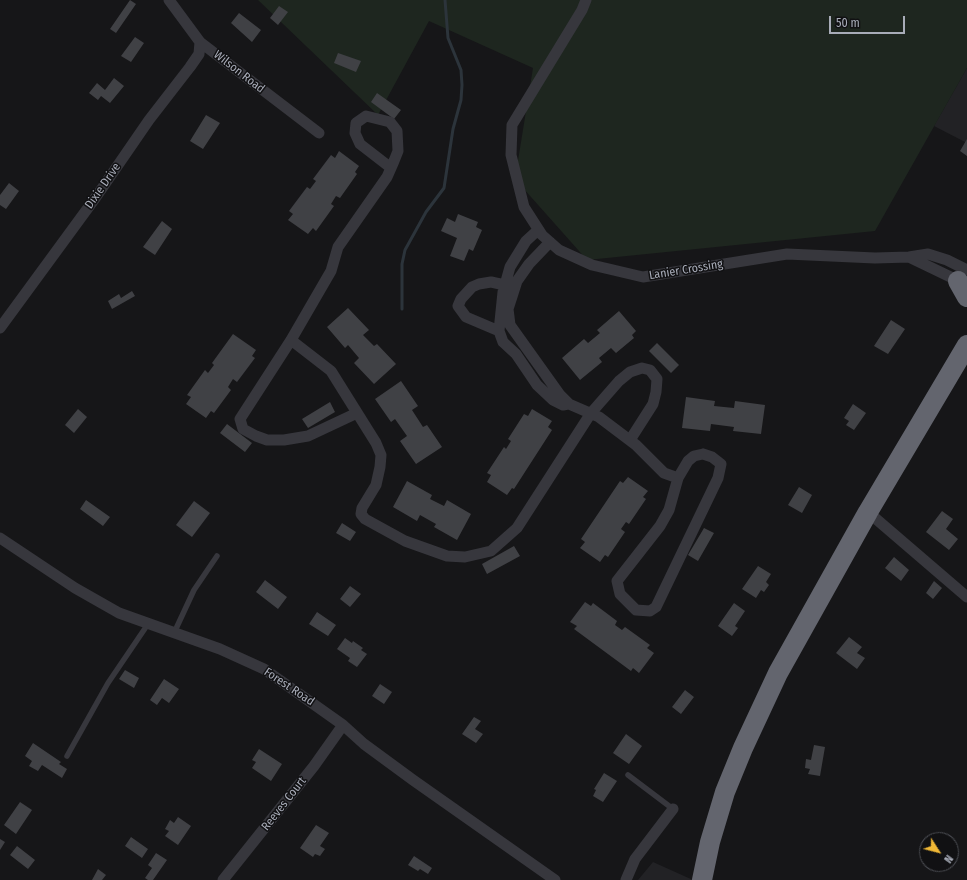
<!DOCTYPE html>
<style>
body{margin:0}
#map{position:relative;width:967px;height:880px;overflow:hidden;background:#161618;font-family:"Fira Sans Condensed",sans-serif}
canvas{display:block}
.north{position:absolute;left:919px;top:832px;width:40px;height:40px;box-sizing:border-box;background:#111113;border:1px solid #4d4f55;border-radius:50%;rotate:126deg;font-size:11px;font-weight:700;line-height:16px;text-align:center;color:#a8acb8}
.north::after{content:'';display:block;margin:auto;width:14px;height:18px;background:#f0b836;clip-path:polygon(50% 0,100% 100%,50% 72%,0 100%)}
.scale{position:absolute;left:829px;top:16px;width:76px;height:18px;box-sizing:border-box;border:2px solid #a8acb8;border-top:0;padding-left:5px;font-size:12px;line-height:14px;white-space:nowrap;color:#a8acb8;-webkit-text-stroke:3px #111113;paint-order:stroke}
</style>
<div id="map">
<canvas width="967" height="880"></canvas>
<div class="north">N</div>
<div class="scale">50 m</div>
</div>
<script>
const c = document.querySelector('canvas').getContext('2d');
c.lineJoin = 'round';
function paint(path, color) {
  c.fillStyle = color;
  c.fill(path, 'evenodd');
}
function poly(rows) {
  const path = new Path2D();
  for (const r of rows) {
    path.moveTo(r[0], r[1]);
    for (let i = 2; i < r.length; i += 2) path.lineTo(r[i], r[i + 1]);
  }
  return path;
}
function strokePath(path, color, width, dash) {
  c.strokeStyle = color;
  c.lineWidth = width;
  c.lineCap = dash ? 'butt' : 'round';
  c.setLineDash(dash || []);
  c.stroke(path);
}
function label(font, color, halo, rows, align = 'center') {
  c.font = font + ' "Fira Sans Condensed",sans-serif';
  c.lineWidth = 3;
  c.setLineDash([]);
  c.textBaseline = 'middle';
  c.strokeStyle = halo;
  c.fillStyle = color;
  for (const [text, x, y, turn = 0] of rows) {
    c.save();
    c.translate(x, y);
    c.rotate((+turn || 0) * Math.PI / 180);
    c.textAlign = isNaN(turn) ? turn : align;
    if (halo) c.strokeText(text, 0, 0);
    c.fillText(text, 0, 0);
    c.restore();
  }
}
paint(poly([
 [967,68,967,143,934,126],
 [653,862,693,880,638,880]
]), '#222225');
paint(poly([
 [258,0,967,0,967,68,875,231,587,260,515,179,533,68,429,21,378,115]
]), '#1e261f');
strokePath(poly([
 [402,309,402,264,405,250,426,212,444,188,453,129,461,100,462,85,461,70,448,38,445,0]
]), '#2c343b', 3);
paint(poly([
 [130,0,136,4,116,33,110,29],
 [279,6,288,12,278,25,270,18],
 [239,13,261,30,252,42,231,23],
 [135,37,144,43,131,62,121,56],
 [338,53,361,61,356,72,334,63],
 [114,78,124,86,110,103,101,96,98,100,89,93,97,83,105,90],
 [377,93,401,110,394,119,371,102],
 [206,115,220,123,203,149,190,141],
 [967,139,967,156,960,151],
 [339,151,359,166,355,172,357,174,340,198,336,196,331,204,334,206,316,231,313,228,308,234,288,220,293,214,289,211,307,187,310,189,316,181,313,179,331,155,335,158],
 [9,183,19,191,6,209,0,205,0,195],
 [458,214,478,222,476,227,482,230,473,251,469,249,464,261,450,256,457,238,441,231,447,218,455,222],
 [162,221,172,229,155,255,143,247],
 [132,291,135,296,112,309,108,301,119,294,121,298],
 [348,308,369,330,363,335,374,346,377,344,396,364,374,384,354,363,359,358,348,345,345,348,327,327],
 [619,311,636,331,632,335,634,338,616,353,611,348,599,358,602,362,580,380,562,358,584,339,588,343,600,333,597,330],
 [891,320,905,329,888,354,874,346],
 [233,334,256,350,252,356,255,358,237,382,233,379,228,387,231,390,214,413,211,411,206,418,186,404,191,397,187,395,205,370,208,373,214,365,212,363],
 [657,343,679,365,671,373,649,351],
 [401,381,418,406,412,410,423,427,427,425,442,447,416,464,400,441,407,436,395,419,391,422,375,399],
 [686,397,715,401,714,406,734,408,735,401,765,405,761,434,733,431,734,427,711,424,710,431,682,428],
 [330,402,335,412,308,428,302,419],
 [853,404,866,413,854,430,846,425,849,421,844,418],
 [78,409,87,417,74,433,65,425],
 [532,409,552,421,548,427,552,430,514,489,512,488,507,495,487,482,491,475,487,473,504,447,506,449,511,441,508,439,524,414,528,416],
 [227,424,252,443,245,452,220,433],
 [628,477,648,491,643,497,646,499,629,524,626,522,621,529,625,532,608,557,605,555,600,562,580,548,585,542,581,539,620,481,623,483],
 [407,481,432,495,430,499,444,506,447,500,471,514,457,540,434,527,436,524,420,515,417,521,393,507],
 [799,487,812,495,802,513,788,505],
 [86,500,110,517,103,526,80,509],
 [194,501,210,513,192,537,176,525],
 [942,511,953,519,946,529,958,539,949,550,926,532],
 [342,523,356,532,350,541,336,533],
 [704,528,714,533,698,561,688,555],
 [514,546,520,556,487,574,482,564],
 [894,557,909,570,901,581,885,568],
 [758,566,771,574,766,582,769,585,764,592,761,590,756,598,742,589],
 [265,580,287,597,278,609,256,592],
 [934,581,942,588,933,599,926,593],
 [350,586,361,594,350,607,340,599],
 [585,602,591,606,593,603,617,621,615,625,622,630,625,627,650,645,647,648,654,653,639,673,633,668,631,671,574,629,577,626,570,622],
 [734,603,745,611,735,626,738,628,732,636,718,626],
 [317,612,336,625,328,636,309,624],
 [849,637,862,647,857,653,865,658,857,669,836,653],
 [345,638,352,643,353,641,363,648,361,650,367,654,357,667,348,661,350,658,337,649],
 [125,670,139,678,134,688,119,679],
 [164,679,179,689,169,703,162,698,157,705,150,700],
 [380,684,392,692,384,704,372,696],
 [685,690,694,697,681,714,672,707],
 [474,717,481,721,475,729,483,734,476,743,462,734],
 [626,734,642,746,629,764,613,753],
 [33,743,61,762,59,764,67,769,62,778,42,765,38,771,29,766,32,761,25,756],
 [814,745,825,747,820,776,808,774,810,769,805,768,806,759,811,760],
 [259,749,282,764,271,781,252,768,256,762,252,760],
 [604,773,617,781,603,802,593,796,596,790,594,789],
 [20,802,32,810,16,834,4,825],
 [178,817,191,826,178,845,165,836,169,831,165,829,170,820,174,823],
 [316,825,329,833,320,846,325,849,320,856,315,854,313,857,300,848],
 [131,837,148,849,142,858,125,846],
 [0,839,5,842,0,850],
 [17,846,35,860,28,869,10,855],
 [156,853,167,860,153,880,148,880,145,878,152,868,148,865],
 [414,856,432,868,428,874,420,869,418,871,408,865],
 [98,869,106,875,102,880,92,880]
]), '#404145');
strokePath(poly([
 [174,633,194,590,217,556],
 [67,756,108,683,148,624],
 [628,775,673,809]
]), '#37373d', 5.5);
strokePath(poly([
 [169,0,200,42,319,133],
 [586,0,582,10,512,125,511,155,524,207,542,235,559,250,592,265,643,277,787,254,875,258,909,257,928,254,947,260,967,270],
 [538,230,526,241,510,267,503,292,499,331,503,342,516,354,537,385,553,400,563,405,568,404],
 [550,242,529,264,517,281,508,309,510,325,560,395,569,404,599,417,636,445,664,473,678,478],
 [909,257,963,283],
 [0,328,96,197,149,120,190,67,199,54,200,42],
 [499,331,466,317,458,306,461,299,472,287,479,284,491,282,505,285],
 [291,340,331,371,376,443,381,455,380,467,376,485,362,508,361,514,365,519,405,541,447,556,465,557,491,551,517,528,591,413,619,381,630,372,642,368,650,370,657,379,656,392,653,404,630,440],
 [357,413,308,436,284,440,267,440,256,436,243,429,240,419,291,340,331,271,338,247,387,177,391,168,394,161,398,151,397,131,390,122,366,116,356,123,355,133,360,144,391,168],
 [703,454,712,457,721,464,718,478,656,607,650,611,636,610,620,594,617,581,660,526,669,510,678,478,688,461,694,456,703,454],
 [868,512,967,597],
 [0,538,75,588,119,613,220,649,264,669,343,725,364,744,413,780,555,880],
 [223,880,314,766,343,725],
 [626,880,635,859,673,809]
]), '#37373d', 11);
strokePath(poly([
 [958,281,967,297],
 [702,880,710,842,725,792,743,748,778,673,868,512,967,345]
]), '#63656e', 20);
label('12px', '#a8acb8', '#111113', [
 ["Wilson Road",239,72,38],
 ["Dixie Drive",103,186,-55],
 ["Lanier Crossing",686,270,-9],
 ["Forest Road",289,687,34],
 ["Reeves Court",284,804,-52]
]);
</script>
